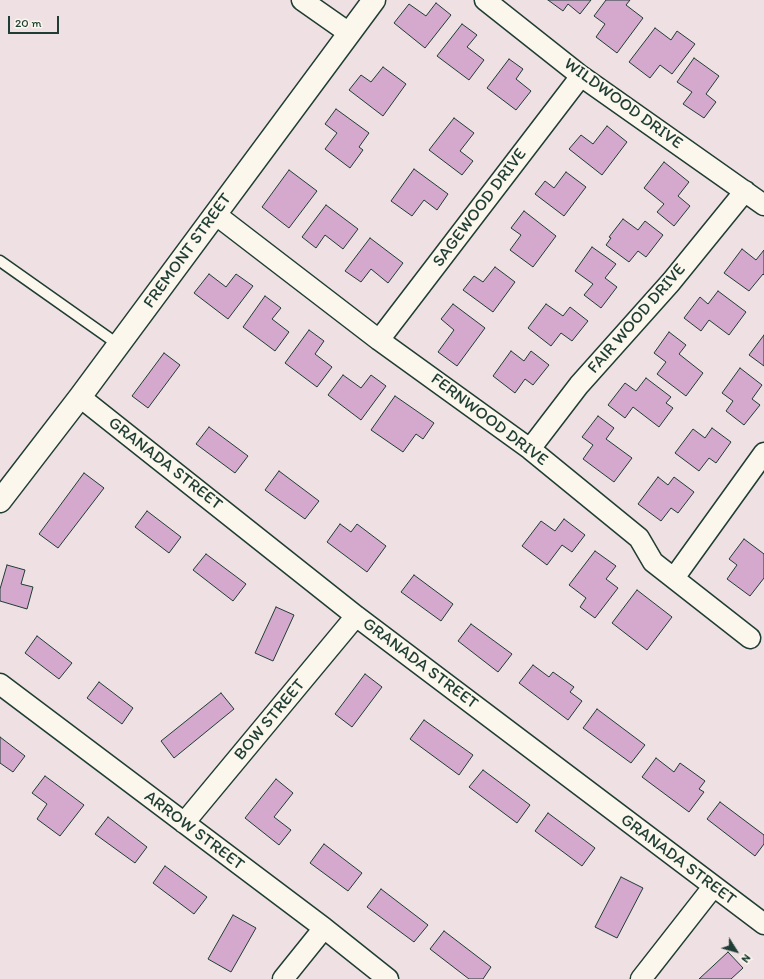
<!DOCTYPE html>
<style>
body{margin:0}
#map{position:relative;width:764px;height:979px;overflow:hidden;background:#efe0e3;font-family:Itim,sans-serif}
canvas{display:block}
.north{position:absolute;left:716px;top:931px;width:40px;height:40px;-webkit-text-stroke:3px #fbf7ec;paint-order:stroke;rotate:127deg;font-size:11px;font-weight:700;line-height:16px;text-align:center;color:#1f3d34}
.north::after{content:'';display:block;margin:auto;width:14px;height:18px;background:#1f3d34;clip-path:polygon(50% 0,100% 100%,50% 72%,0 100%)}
.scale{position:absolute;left:8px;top:16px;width:51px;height:18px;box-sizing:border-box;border:2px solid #1f3d34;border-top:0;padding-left:5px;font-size:12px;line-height:14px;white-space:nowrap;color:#1f3d34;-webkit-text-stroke:3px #fbf7ec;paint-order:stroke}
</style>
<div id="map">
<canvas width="764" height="979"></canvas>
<div class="north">N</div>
<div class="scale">20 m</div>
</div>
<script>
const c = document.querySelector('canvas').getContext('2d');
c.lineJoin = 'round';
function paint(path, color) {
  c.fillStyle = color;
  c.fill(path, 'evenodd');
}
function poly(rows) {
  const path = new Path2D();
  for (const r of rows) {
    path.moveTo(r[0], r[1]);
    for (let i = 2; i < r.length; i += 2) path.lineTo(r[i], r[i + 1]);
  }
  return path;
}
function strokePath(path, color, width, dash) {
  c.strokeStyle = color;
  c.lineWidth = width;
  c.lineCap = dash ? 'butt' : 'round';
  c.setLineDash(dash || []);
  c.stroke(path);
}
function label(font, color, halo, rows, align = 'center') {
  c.font = font + ' Itim,sans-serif';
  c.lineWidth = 4;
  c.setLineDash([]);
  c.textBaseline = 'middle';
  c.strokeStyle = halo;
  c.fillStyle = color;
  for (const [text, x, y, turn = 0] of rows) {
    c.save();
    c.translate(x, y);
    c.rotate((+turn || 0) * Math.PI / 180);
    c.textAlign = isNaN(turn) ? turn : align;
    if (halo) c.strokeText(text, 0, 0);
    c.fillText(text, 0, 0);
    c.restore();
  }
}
const building = poly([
 [548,0,591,0,580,14,568,4,563,11,548,0],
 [606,0,630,0,626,5,643,18,617,53,596,37,605,24,594,16,606,0],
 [436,3,451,15,425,48,394,23,409,4,426,16,436,3],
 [462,24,477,35,467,47,484,60,469,80,437,56,462,24],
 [655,28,671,40,677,31,695,44,672,74,660,65,650,78,629,62,655,28],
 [694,58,719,76,706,94,716,102,704,118,683,104,692,92,677,82,694,58],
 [509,59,523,69,516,79,531,91,516,110,487,88,509,59],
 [383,67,406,84,383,116,349,90,361,75,371,82,383,67],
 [336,109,369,133,359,147,363,150,350,168,325,149,337,133,325,124,336,109],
 [454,118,474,133,460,151,473,161,462,175,429,150,454,118],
 [607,126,627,142,602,175,569,149,581,135,593,144,607,126],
 [664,162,689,182,678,196,690,206,674,226,657,212,664,204,644,188,664,162],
 [414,169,448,194,437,210,424,200,412,216,391,201,414,169],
 [289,170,317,191,289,228,262,207,289,170],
 [566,172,586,187,564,216,535,194,545,181,554,188,566,172],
 [326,205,358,229,343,249,325,235,316,248,302,237,326,205],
 [524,211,556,236,533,267,510,250,521,235,511,228,524,211],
 [623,219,638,230,645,221,663,235,646,257,638,251,629,262,606,245,611,238,609,237,623,219],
 [370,238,403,263,388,283,371,269,361,282,345,271,370,238],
 [592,247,616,264,605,278,617,287,601,308,584,295,593,284,575,271,592,247],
 [742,249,756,260,764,250,764,275,763,274,749,291,724,273,742,249],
 [495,267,515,282,493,312,463,290,474,276,483,282,495,267],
 [209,274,226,287,236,274,253,286,228,319,194,293,209,274],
 [718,291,746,312,729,335,709,320,701,331,684,318,700,297,708,304,718,291],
 [265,296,281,308,272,319,289,332,275,351,243,327,265,296],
 [453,304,485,328,457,366,438,352,454,330,441,319,453,304],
 [546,304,563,316,570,307,588,321,572,341,561,333,551,346,528,328,546,304],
 [309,330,324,341,315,354,332,367,317,387,285,363,309,330],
 [669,332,686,345,679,354,703,373,686,396,657,374,666,362,654,353,669,332],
 [764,335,764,366,749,355,764,335],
 [511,351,524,361,531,351,549,365,533,385,525,379,515,393,493,376,511,351],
 [164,353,180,365,148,408,132,396,164,353],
 [740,368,762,385,752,399,760,405,744,425,726,411,733,401,722,393,740,368],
 [343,375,361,388,371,375,386,386,361,420,328,395,343,375],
 [646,378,671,397,666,403,673,408,659,427,633,407,625,418,608,405,625,383,636,391,646,378],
 [395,396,434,423,423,439,416,434,403,452,371,430,395,396],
 [598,416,614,428,606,439,632,458,614,482,583,459,593,445,582,437,598,416],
 [209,427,248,456,235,473,196,444,209,427],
 [712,428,731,442,716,463,709,458,699,471,675,453,693,429,705,438,712,428],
 [279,471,319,501,305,519,265,490,279,471],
 [84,473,104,488,58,548,39,534,84,473],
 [658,477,668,485,674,477,694,492,678,513,671,508,661,521,638,504,658,477],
 [147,511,181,537,169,553,135,527,147,511],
 [564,519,585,535,572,552,562,545,547,565,522,546,541,521,555,531,564,519],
 [340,524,351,532,357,524,386,546,367,572,327,542,340,524],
 [744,539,764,554,764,578,750,596,727,579,737,565,729,559,744,539],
 [595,551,616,566,606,579,618,588,595,618,580,607,586,598,569,585,595,551],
 [206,554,246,584,233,601,193,570,206,554],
 [7,565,25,570,21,584,33,587,27,609,0,601,0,589,7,565],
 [414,575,453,604,441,621,401,592,414,575],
 [637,590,672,617,647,650,612,623,637,590],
 [276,607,294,615,273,661,255,653,276,607],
 [471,624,512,654,498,672,458,641,471,624],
 [37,636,72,663,59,679,25,653,37,636],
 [533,665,549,677,553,672,574,687,570,692,582,701,568,720,519,683,533,665],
 [365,674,382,687,352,727,335,714,365,674],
 [99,682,133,708,122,724,87,698,99,682],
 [221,693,234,709,174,758,161,741,221,693],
 [597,709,645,745,631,763,583,728,597,709],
 [424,720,473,755,459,775,410,739,424,720],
 [0,737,25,756,13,772,0,763,0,737],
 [656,758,674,772,680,763,705,781,699,789,704,792,689,812,642,777,656,758],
 [483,770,530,805,517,823,469,787,483,770],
 [45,776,84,805,60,836,37,819,47,804,32,793,45,776],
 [276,779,293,793,274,817,291,830,279,845,245,818,276,779],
 [720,802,764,835,764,844,755,856,707,819,720,802],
 [548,813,595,848,582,866,535,831,548,813],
 [108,817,147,847,135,863,95,834,108,817],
 [324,844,362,873,348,891,310,863,324,844],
 [165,866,207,897,194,914,153,883,165,866],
 [621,877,643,888,617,938,595,927,621,877],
 [381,889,428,925,414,942,367,907,381,889],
 [233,915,256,928,231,972,208,959,233,915],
 [444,931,491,967,483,979,469,979,430,949,444,931],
 [728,952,743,968,731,979,699,979,728,952]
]);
paint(building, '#d4a9cd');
strokePath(building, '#1f3d34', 1);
const service = poly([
 [0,261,119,345]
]);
const minor = poly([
 [302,0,349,33],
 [485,0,581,76,764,205],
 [215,214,379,340,530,449,639,538,653,562,750,638],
 [379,340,581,76],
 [80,397,356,616,764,924],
 [530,449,579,385,671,282,745,191],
 [674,578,764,453],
 [0,684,324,928,388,979],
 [184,823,356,616],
 [283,979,324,928],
 [641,979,713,887]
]);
const tertiary = poly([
 [0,501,80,397,374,0]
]);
strokePath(service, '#1f3d34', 13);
strokePath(minor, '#1f3d34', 23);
strokePath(tertiary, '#1f3d34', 25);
strokePath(service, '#fbf7ec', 10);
strokePath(minor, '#fbf7ec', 20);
strokePath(tertiary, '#fbf7ec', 22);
label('17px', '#1f3d34', '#fbf7ec', [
 ["WILDWOOD DRIVE",623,104,36],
 ["SAGEWOOD DRIVE",480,208,-53],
 ["FREMONT STREET",188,251,-54],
 ["FAIR WOOD DRIVE",637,319,-49],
 ["FERNWOOD DRIVE",489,420,37],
 ["GRANADA STREET",165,464,38],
 ["GRANADA STREET",420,664,37],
 ["BOW STREET",270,720,-50],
 ["ARROW STREET",194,831,37],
 ["GRANADA STREET",678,860,37]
]);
</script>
